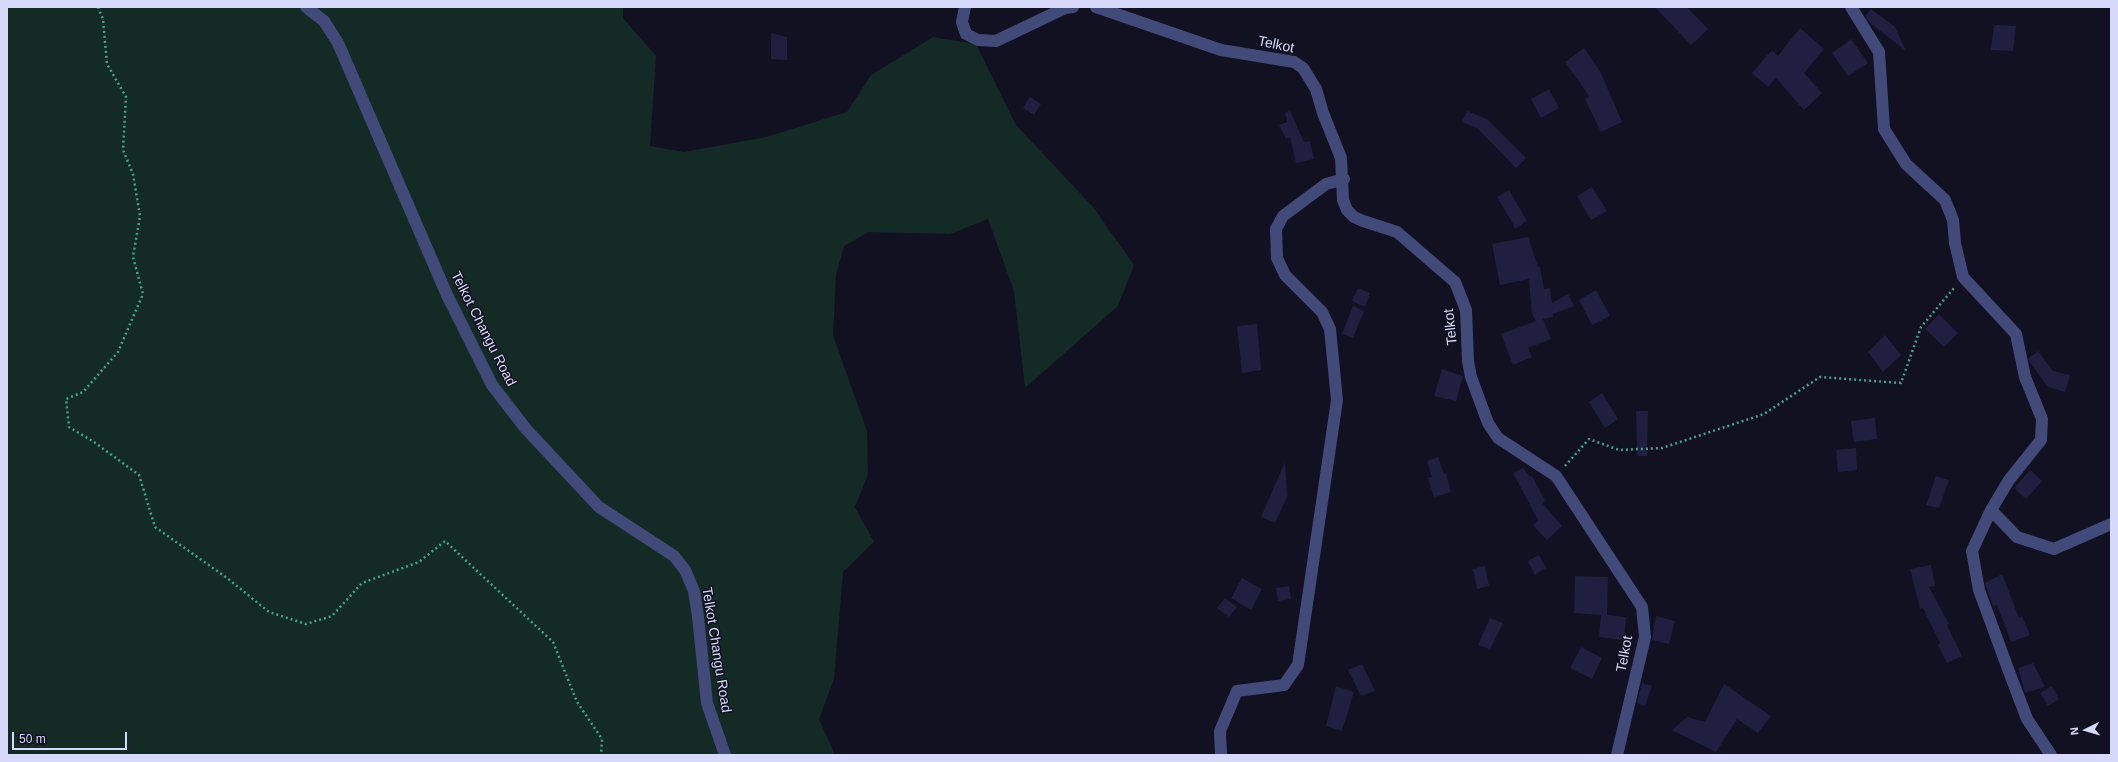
<!DOCTYPE html>
<style>
body{margin:0}
#map{position:relative;width:2118px;height:762px;overflow:hidden;background:#111121;font-family:Arial,sans-serif}
canvas{display:block}
.frame{position:absolute;inset:0;border:8px solid #d6d9f9;pointer-events:none}
.north{position:absolute;left:2066px;top:710px;width:40px;height:40px;-webkit-text-stroke:3px #111121;paint-order:stroke;rotate:265deg;font-size:11px;font-weight:700;line-height:16px;text-align:center;color:#d6d9f9}
.north::after{content:'';display:block;margin:auto;width:14px;height:18px;background:#d6d9f9;clip-path:polygon(50% 0,100% 100%,50% 72%,0 100%)}
.scale{position:absolute;left:12px;top:732px;width:115px;height:18px;box-sizing:border-box;border:2px solid #d6d9f9;border-top:0;padding-left:5px;font-size:12px;line-height:14px;white-space:nowrap;color:#d6d9f9;-webkit-text-stroke:3px #111121;paint-order:stroke}
</style>
<div id="map">
<canvas width="2118" height="762"></canvas>
<div class="frame"></div>
<div class="north">N</div>
<div class="scale">50 m</div>
</div>
<script>
const c = document.querySelector('canvas').getContext('2d');
c.lineJoin = 'round';
function paint(path, color) {
  c.fillStyle = color;
  c.fill(path, 'evenodd');
}
function poly(rows) {
  const path = new Path2D();
  for (const r of rows) {
    path.moveTo(r[0], r[1]);
    for (let i = 2; i < r.length; i += 2) path.lineTo(r[i], r[i + 1]);
  }
  return path;
}
function strokePath(path, color, width, dash) {
  c.strokeStyle = color;
  c.lineWidth = width;
  c.lineCap = dash ? 'butt' : 'round';
  c.setLineDash(dash || []);
  c.stroke(path);
}
function label(font, color, halo, rows, align = 'center') {
  c.font = font + ' Arial,sans-serif';
  c.lineWidth = 3;
  c.setLineDash([]);
  c.textBaseline = 'middle';
  c.strokeStyle = halo;
  c.fillStyle = color;
  for (const [text, x, y, turn = 0] of rows) {
    c.save();
    c.translate(x, y);
    c.rotate((+turn || 0) * Math.PI / 180);
    c.textAlign = isNaN(turn) ? turn : align;
    if (halo) c.strokeText(text, 0, 0);
    c.fillText(text, 0, 0);
    c.restore();
  }
}
paint(poly([
 [7,7,623,7,623,18,656,56,650,146,684,152,766,137,847,112,871,75,933,37,976,44,1016,125,1093,207,1134,265,1118,306,1025,388,1014,291,988,219,950,234,869,232,844,246,836,275,833,335,867,431,868,474,855,507,874,542,843,572,834,679,819,719,835,755,7,755]
]), '#142a25');
paint(poly([
 [1655,7,1687,7,1708,29,1691,45],
 [1871,9,1895,27,1906,51,1869,22,1865,16],
 [1994,25,2016,26,2013,51,1991,50],
 [1800,28,1824,49,1804,73,1822,93,1804,110,1776,78,1768,87,1752,73,1772,50,1778,56],
 [771,33,787,37,787,60,771,59],
 [1851,39,1868,63,1848,76,1832,53],
 [1584,48,1600,71,1622,122,1601,132,1585,99,1589,96,1565,62],
 [1549,89,1559,108,1541,118,1531,99],
 [1030,97,1041,104,1034,115,1023,108],
 [1290,111,1304,142,1310,141,1314,159,1296,163,1290,137,1286,139,1279,125,1287,122,1285,113],
 [1467,111,1487,119,1526,158,1516,168,1477,128,1462,122],
 [1592,187,1607,211,1591,220,1577,196],
 [1509,190,1527,221,1515,229,1512,222,1497,197],
 [1528,237,1538,267,1540,267,1544,289,1550,288,1552,303,1568,294,1574,306,1553,314,1553,317,1543,319,1551,339,1528,348,1532,357,1513,365,1501,334,1536,321,1532,314,1529,279,1500,285,1492,244],
 [1358,288,1370,293,1365,307,1352,301],
 [1596,290,1610,316,1592,325,1579,300],
 [1353,306,1364,311,1353,338,1342,334],
 [1939,314,1958,333,1944,347,1925,329],
 [1257,324,1261,370,1242,373,1237,326],
 [1885,335,1901,355,1883,372,1868,352],
 [2038,351,2053,371,2070,375,2065,392,2048,387,2030,363,2029,358],
 [1442,369,1463,376,1456,401,1434,396],
 [1602,393,1618,419,1605,428,1589,402],
 [1636,411,1648,411,1647,456,1637,456],
 [1875,418,1877,439,1854,442,1851,421],
 [1856,448,1857,470,1838,472,1836,450],
 [1438,457,1444,474,1446,473,1451,492,1434,497,1428,478,1432,477,1427,461],
 [1285,462,1287,497,1275,523,1261,517],
 [1523,468,1530,477,1532,476,1545,501,1542,503,1562,526,1547,540,1533,525,1538,520,1513,473],
 [2030,470,2042,481,2026,499,2014,488],
 [1936,476,1949,480,1939,508,1926,505],
 [1539,555,1546,568,1535,575,1528,561],
 [1931,565,1935,586,1929,587,1949,624,1947,625,1962,656,1947,663,1938,645,1940,643,1923,608,1920,609,1910,569],
 [1485,566,1489,586,1477,589,1473,569],
 [2002,574,2019,618,2022,616,2030,635,2011,642,1997,605,1993,606,1985,583],
 [1575,576,1608,577,1607,615,1626,617,1624,640,1599,637,1601,615,1574,613],
 [1242,578,1262,589,1251,610,1231,598],
 [1289,586,1291,599,1278,601,1276,588],
 [1225,598,1237,607,1229,617,1217,608],
 [1656,616,1675,621,1669,644,1652,640],
 [1490,618,1503,623,1490,649,1478,645],
 [1581,647,1602,658,1592,679,1570,668],
 [2033,663,2045,687,2025,693,2018,668],
 [1362,664,1375,691,1361,696,1348,670],
 [1642,683,1652,686,1645,706,1637,703],
 [1724,684,1771,716,1758,733,1737,719,1716,752,1672,730,1687,717,1705,722],
 [1336,686,1354,692,1342,731,1326,726],
 [2052,686,2059,699,2048,706,2040,693]
]), '#201f3f');
strokePath(poly([
 [98,7,103,19,107,64,126,97,123,150,133,174,140,216,133,257,143,294,118,352,83,392,66,399,69,427,94,442,139,475,155,527,227,578,269,612,306,624,332,616,362,583,419,562,445,541,553,642,577,702,602,739,601,755],
 [1565,466,1589,439,1619,450,1662,448,1764,414,1820,377,1901,383,1921,327,1954,288]
]), '#3fa58b', 2.5, [2, 3]);
strokePath(poly([
 [306,7,324,21,338,43,447,295,492,385,526,429,599,507,674,556,685,570,694,591,698,617,707,703,725,755],
 [965,7,962,22,966,34,978,40,996,41,1065,8,1073,7],
 [1096,7,1221,50,1294,62,1303,68,1316,89,1323,113,1341,158,1343,200,1347,210,1354,217,1363,221,1397,232,1455,282,1466,310,1468,361,1471,377,1488,423,1498,438,1556,476,1642,607,1645,637,1617,755],
 [1851,7,1879,52,1884,129,1906,164,1945,200,1953,220,1955,243,1963,277,2016,334,2025,377,2042,419,2041,440,2009,480,1991,510,1972,551,1979,590,2008,669,2027,719,2051,755],
 [1991,510,2017,537,2054,549,2111,524],
 [1221,755,1220,731,1237,691,1284,685,1298,665,1337,400,1330,329,1322,312,1285,275,1277,258,1276,229,1283,216,1326,184,1344,179]
]), '#424a79', 12);
label('14px', '#d6d9f9', '#111121', [
 ["Telkot",1276,45,12],
 ["Telkot",1451,327,-96],
 ["Telkot Changu Road",483,329,63],
 ["Telkot Changu Road",716,650,81],
 ["Telkot",1625,654,-79]
]);
</script>
